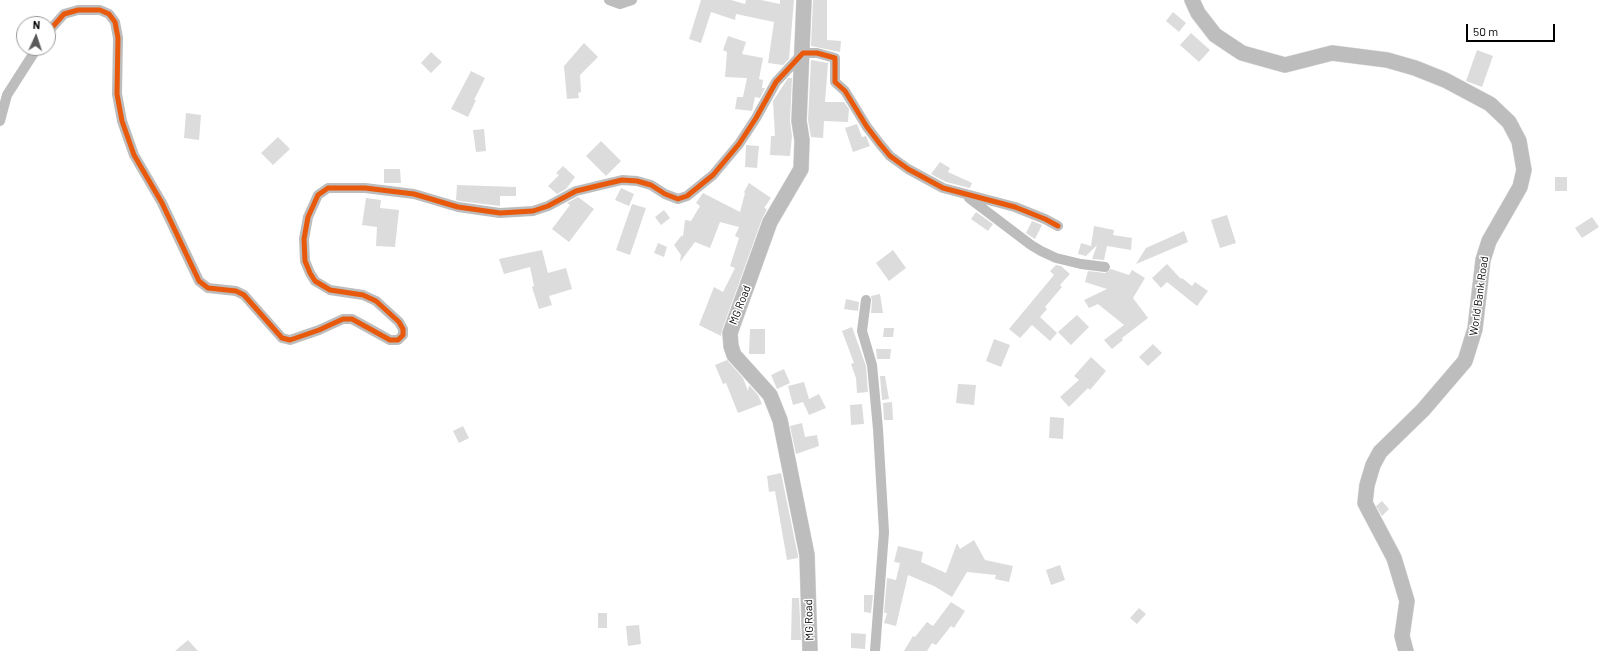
<!DOCTYPE html>
<style>
body{margin:0}
#map{position:relative;width:1612px;height:651px;overflow:hidden;background:#fff;font-family:Barlow,sans-serif}
canvas{display:block}
.north{position:absolute;left:16px;top:16px;width:40px;height:40px;box-sizing:border-box;background:#fff;border:1px solid #999;border-radius:50%;rotate:3deg;font-size:11px;font-weight:700;line-height:16px;text-align:center;color:#000}
.north::after{content:'';display:block;margin:auto;width:14px;height:18px;background:#595959;clip-path:polygon(50% 0,100% 100%,50% 72%,0 100%)}
.scale{position:absolute;left:1466px;top:24px;width:89px;height:18px;box-sizing:border-box;border:2px solid #000;border-top:0;padding-left:5px;font-size:12px;line-height:14px;white-space:nowrap;color:#000;-webkit-text-stroke:3px #fff;paint-order:stroke}
</style>
<div id="map">
<canvas width="1612" height="651"></canvas>
<div class="north">N</div>
<div class="scale">50 m</div>
</div>
<script>
const c = document.querySelector('canvas').getContext('2d');
c.lineJoin = 'round';
function paint(path, color) {
  c.fillStyle = color;
  c.fill(path, 'evenodd');
}
function poly(rows) {
  const path = new Path2D();
  for (const r of rows) {
    path.moveTo(r[0], r[1]);
    for (let i = 2; i < r.length; i += 2) path.lineTo(r[i], r[i + 1]);
  }
  return path;
}
function strokePath(path, color, width, dash) {
  c.strokeStyle = color;
  c.lineWidth = width;
  c.lineCap = dash ? 'butt' : 'round';
  c.setLineDash(dash || []);
  c.stroke(path);
}
function label(font, color, halo, rows, align = 'center') {
  c.font = font + ' Barlow,sans-serif';
  c.lineWidth = 3;
  c.setLineDash([]);
  c.textBaseline = 'middle';
  c.strokeStyle = halo;
  c.fillStyle = color;
  for (const [text, x, y, turn = 0] of rows) {
    c.save();
    c.translate(x, y);
    c.rotate((+turn || 0) * Math.PI / 180);
    c.textAlign = isNaN(turn) ? turn : align;
    if (halo) c.strokeText(text, 0, 0);
    c.fillText(text, 0, 0);
    c.restore();
  }
}
paint(poly([
 [701,0,731,0,745,4,746,0,761,0,780,4,780,0,794,0,789,59,783,65,768,63,774,22,736,14,735,20,711,12,701,43,689,39],
 [813,0,827,0,827,40,841,41,840,52,811,46],
 [1173,12,1186,23,1179,32,1166,21],
 [1191,33,1210,50,1199,62,1180,45],
 [728,36,746,42,742,54,763,58,759,79,763,80,762,88,765,88,760,98,755,97,752,111,735,109,737,97,743,97,747,78,725,77,727,52,723,50],
 [584,43,598,57,580,75,581,92,578,93,579,98,567,99,564,66],
 [1477,50,1493,56,1482,87,1466,81],
 [431,52,442,62,431,73,421,63],
 [811,60,828,63,825,102,844,102,849,109,848,122,824,121,823,138,811,137,808,120],
 [471,71,485,78,474,100,476,100,468,117,451,109],
 [788,78,792,78,790,121,792,136,790,156,770,155,771,136,775,136,773,101],
 [186,113,201,115,199,140,184,138],
 [857,124,862,137,866,136,870,146,853,152,845,128],
 [484,129,486,151,476,152,473,130],
 [278,137,290,149,273,165,261,153],
 [601,141,621,161,606,176,586,156],
 [746,145,759,146,757,168,745,167],
 [940,162,950,168,948,172,972,183,970,188,946,182,931,174],
 [563,166,575,177,566,189,557,194,548,186,559,175,556,173],
 [384,169,400,169,401,183,384,183],
 [1555,177,1567,177,1567,191,1555,191],
 [749,183,771,198,764,208,767,209,762,219,722,330,721,336,699,325,714,287,723,292,735,268,730,266,739,238,735,236,739,227,720,222,710,248,695,242,680,262,681,255,674,245,682,235,683,237,685,220,691,221,700,206,696,203,703,193,740,212,745,193,744,192],
 [457,185,516,187,516,196,500,196,500,206,459,201,456,200],
 [621,188,634,194,629,206,615,200],
 [578,197,594,209,569,242,552,229,570,205,567,203],
 [366,198,381,200,380,208,399,210,395,247,376,246,377,227,362,225],
 [632,204,646,208,630,255,616,250],
 [664,210,670,218,661,225,655,217],
 [976,212,993,224,988,231,971,219],
 [1227,215,1236,243,1220,248,1211,220],
 [1592,217,1599,227,1582,238,1575,228],
 [1032,221,1042,225,1035,239,1026,233],
 [1094,226,1114,230,1113,235,1132,238,1131,250,1107,246,1104,260,1092,259,1097,245,1086,256,1078,254,1081,243,1091,246],
 [1184,231,1188,242,1136,264,1146,248],
 [658,243,667,247,664,257,654,253],
 [542,250,548,273,566,268,572,289,549,296,552,305,539,309,532,287,534,286,530,267,504,274,499,259],
 [893,250,906,268,889,281,876,263],
 [1167,264,1181,279,1182,278,1192,286,1195,282,1208,291,1197,306,1167,282,1161,288,1152,278],
 [1056,265,1061,266,1070,274,1060,285,1062,287,1045,307,1047,309,1040,317,1057,333,1050,341,1032,325,1020,338,1009,329,1054,275,1050,271],
 [1111,269,1129,275,1132,270,1145,278,1133,298,1148,318,1122,338,1123,340,1112,349,1104,340,1124,325,1098,304,1089,308,1084,300,1107,289,1085,282,1088,271,1105,273],
 [880,294,883,313,871,313,872,301,871,296],
 [846,299,859,302,858,311,844,309],
 [1077,315,1089,327,1071,345,1058,332],
 [852,327,866,366,868,392,857,393,856,378,851,364,854,363,842,331],
 [884,328,894,328,893,337,883,337],
 [750,329,765,329,765,354,749,354],
 [994,339,1010,345,1001,367,986,361],
 [1153,344,1162,353,1148,366,1139,357],
 [876,349,891,349,890,359,877,359],
 [1091,357,1106,371,1090,390,1088,388,1069,407,1060,397,1079,380,1074,376],
 [727,360,743,378,748,391,749,385,758,395,762,404,738,413,726,383,723,384,715,365],
 [784,369,790,383,777,389,771,375],
 [880,376,885,376,889,399,882,400],
 [804,382,809,399,819,394,826,408,809,415,803,402,793,405,788,386],
 [958,384,976,385,974,405,956,403],
 [892,402,893,420,884,420,883,403],
 [862,404,864,424,851,425,850,405],
 [1050,417,1064,418,1063,439,1049,438],
 [802,423,805,437,817,435,819,446,796,454,790,426],
 [463,426,469,438,459,443,453,431],
 [781,473,798,556,798,558,787,560,775,491,769,492,767,476],
 [1382,501,1389,509,1382,516,1376,506],
 [974,540,985,560,1013,566,1009,582,995,579,996,575,967,572,952,597,934,586,908,575,896,626,884,623,887,613,884,613,887,578,896,580,900,563,894,562,898,546,923,552,921,562,946,573,957,543,960,549],
 [1060,565,1065,580,1051,585,1046,570],
 [864,595,873,595,871,613,864,612],
 [792,598,799,598,801,640,791,640],
 [951,602,965,611,954,628,951,626,936,645,932,643,927,651,904,651,913,636,915,637,927,622,933,626],
 [1139,608,1146,614,1137,624,1130,618],
 [598,613,607,613,607,628,598,628],
 [639,625,641,644,628,646,626,626],
 [851,633,866,634,865,649,851,648],
 [188,640,198,651,175,651]
]), '#dcdcdc');
const primary = poly([
 [804,0,799,121,802,140,801,169,770,222,730,333,731,346,734,355,770,395,780,420,807,555,810,651],
 [1192,0,1198,13,1215,35,1242,53,1285,65,1332,53,1387,60,1415,68,1445,80,1490,104,1509,122,1519,141,1524,170,1520,187,1489,241,1483,260,1475,329,1465,361,1423,410,1380,452,1373,465,1367,485,1365,503,1394,558,1407,601,1402,636,1406,651]
]);
strokePath(primary, '#dbdbdb', 16);
strokePath(poly([
 [609,0,620,4,632,0],
 [48,32,64,14,78,10,100,10,109,14,115,22,118,38,117,94,122,121,134,155,162,203,199,281,208,288,236,291,244,295,282,338,290,340,319,330,343,319,352,319,390,340,398,340,403,335,403,329,399,322,376,301,363,295,330,290,315,281,310,273,305,261,304,239,308,217,318,195,328,188,365,188,414,194,458,207,500,213,533,211,548,206,576,191,622,180,637,181,651,185,665,194,678,199,687,196,713,175,739,144,756,118,776,82,803,53,817,53,835,58,835,82,845,91,867,127,880,144,890,156,908,169,943,188,1015,207,1045,219,1058,226],
 [0,121,7,95,37,48],
 [969,198,1031,245,1041,251,1056,258,1081,264,1105,267],
 [866,300,862,331,872,365,878,429,884,532,875,651]
]), '#bdbdbd', 10);
strokePath(primary, '#bdbdbd', 15);
strokePath(poly([
 [48,32,64,14,78,10,100,10,109,14,115,22,118,38,117,94,122,121,134,155,162,203,199,281,208,288,236,291,244,295,282,338,290,340,319,330,343,319,352,319,390,340,398,340,403,335,403,329,399,322,376,301,363,295,330,290,315,281,310,273,305,261,304,239,308,217,318,195,328,188,365,188,414,194,458,207,500,213,533,211,548,206,576,191,622,180,637,181,651,185,665,194,678,199,687,196,713,175,739,144,756,118,776,82,803,53,817,53,835,58,835,82,845,91,867,127,880,144,890,156,908,169,943,188,1015,207,1045,219,1058,226]
]), '#e8590c', 5);
label('11px', '#000', '#fff', [
 ["World Bank Road",1479,296,-82],
 ["MG Road",740,305,-69],
 ["MG Road",809,620,-92]
]);
</script>
